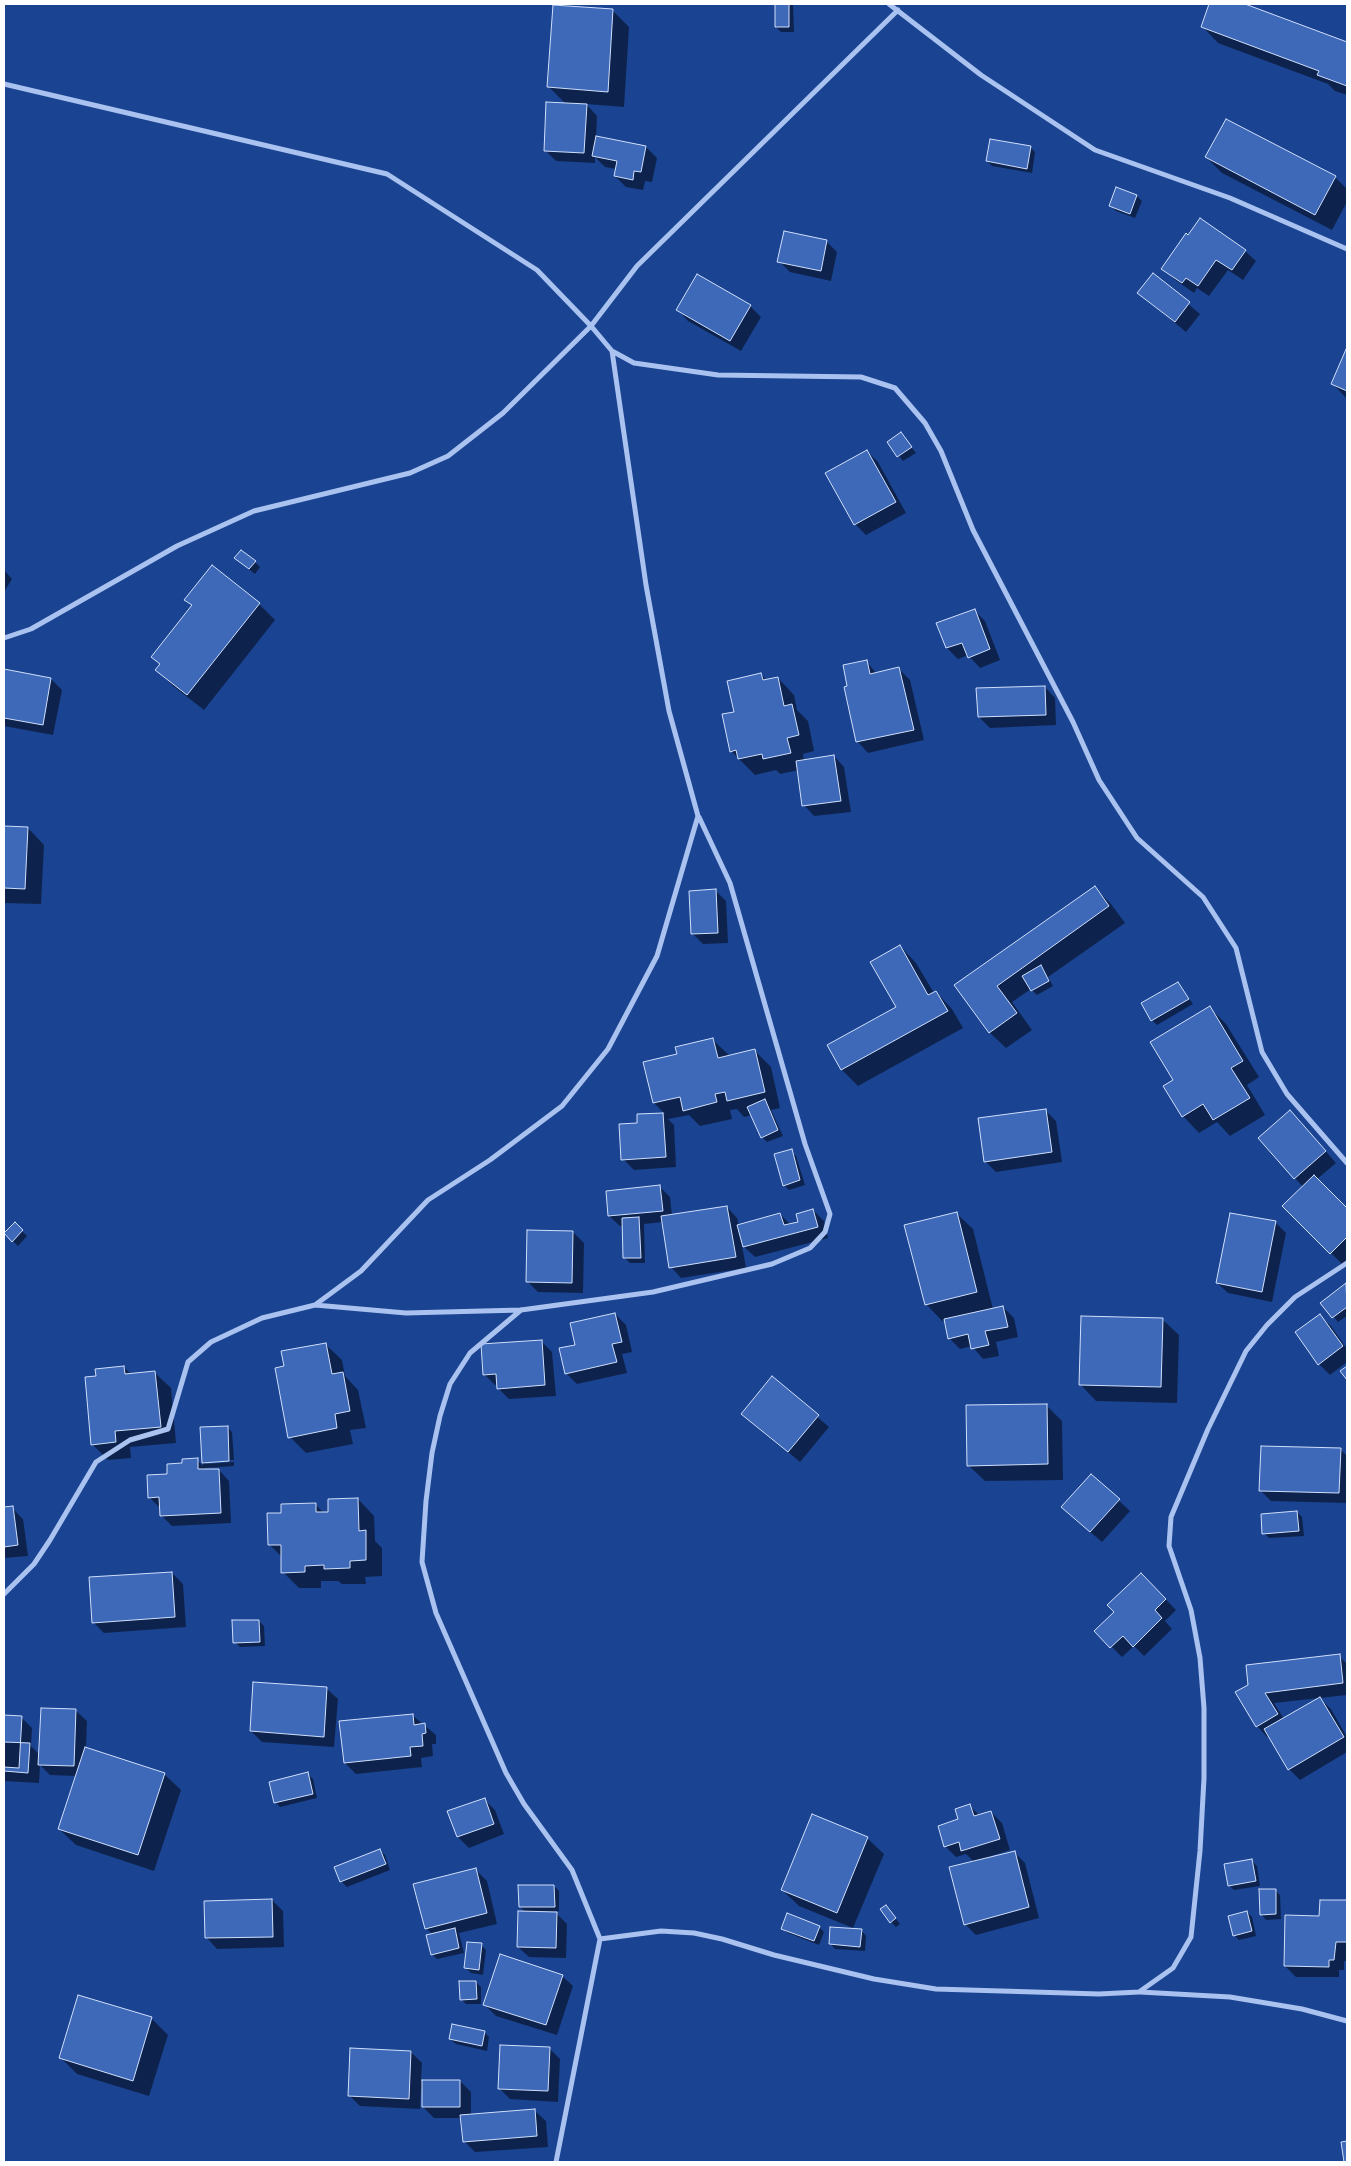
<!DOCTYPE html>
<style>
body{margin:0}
#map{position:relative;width:1351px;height:2166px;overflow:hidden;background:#1a4391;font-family:Cabin,sans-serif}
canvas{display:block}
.frame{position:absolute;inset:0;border:5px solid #fff;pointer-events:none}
</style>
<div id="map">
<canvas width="1351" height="2166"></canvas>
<div class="frame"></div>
</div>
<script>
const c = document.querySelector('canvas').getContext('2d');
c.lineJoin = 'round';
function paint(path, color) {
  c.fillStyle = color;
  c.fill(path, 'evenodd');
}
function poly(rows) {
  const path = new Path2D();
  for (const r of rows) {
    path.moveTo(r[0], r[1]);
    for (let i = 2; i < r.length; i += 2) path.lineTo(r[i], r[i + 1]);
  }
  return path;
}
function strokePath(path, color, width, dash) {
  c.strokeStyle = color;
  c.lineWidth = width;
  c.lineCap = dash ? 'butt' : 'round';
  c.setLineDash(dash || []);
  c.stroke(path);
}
paint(poly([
 [776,4,793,4,794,32,781,32,776,27],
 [1210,4,1241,4,1347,43,1347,95,1335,91,1328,84,1218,43,1202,26],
 [613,11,629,27,624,107,586,104,597,116,596,138,646,147,657,158,652,182,645,181,643,190,626,187,615,176,616,169,605,167,595,157,595,163,556,161,545,150,566,104,548,86],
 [1226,120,1335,177,1347,189,1347,202,1332,230,1222,173,1206,157],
 [1030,147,1035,152,1032,173,992,166,987,161],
 [1137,196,1142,201,1135,218,1116,211,1111,206],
 [826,241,837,252,831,281,790,272,779,261],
 [1245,251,1256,261,1243,280,1228,270,1209,296,1197,288,1194,293,1174,279,1163,268],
 [1153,275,1200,314,1186,332,1139,293],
 [750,306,761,317,741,351,688,321,678,310],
 [1347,350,1347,399,1333,384],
 [901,434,916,453,903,461,889,443],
 [867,451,878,462,906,513,866,535,855,524],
 [255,562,260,567,255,574,241,563],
 [4,570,12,579,4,592],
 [186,599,259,604,275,620,204,710,173,686,157,670,161,665,153,657,193,606],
 [974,610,985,621,1000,660,980,668,968,655,958,659,947,648,938,624],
 [866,661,877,674,899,669,910,680,924,740,868,753,858,742,845,688,849,687],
 [4,671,51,679,62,690,53,735,4,726],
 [761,674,767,681,778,678,794,695,797,710,808,721,814,751,803,754,804,761,834,756,844,767,851,812,814,816,804,805,799,770,780,774,776,770,755,775,731,751,736,713],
 [1045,687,1055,698,1056,725,990,728,979,717],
 [4,827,28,828,44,845,41,904,4,903],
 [1094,887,1111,904,1125,923,1048,977,1053,986,1037,995,1031,989,1012,1002,1032,1030,1006,1048,989,1032,956,985],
 [715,890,726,901,728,943,703,944,692,933],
 [900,946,916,963,934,993,936,992,952,1009,963,1028,858,1086,842,1070,829,1046,897,1008],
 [1178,983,1193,1004,1157,1025,1152,1020],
 [1210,1008,1226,1024,1259,1077,1247,1085,1265,1115,1230,1136,1217,1122,1199,1133,1183,1116,1175,1080],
 [713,1040,730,1056,755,1051,771,1067,780,1108,771,1110,783,1136,767,1142,762,1137,752,1115,744,1117,737,1109,730,1110,732,1119,700,1126,689,1115,668,1119,674,1125,676,1167,634,1170,623,1159,638,1124,638,1115,665,1114,654,1103,678,1055],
 [1045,1110,1056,1121,1062,1162,996,1172,985,1161],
 [1300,1122,1336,1163,1316,1180,1347,1210,1347,1259,1342,1264,1284,1206,1303,1187,1259,1138],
 [791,1151,796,1156,805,1185,789,1190,784,1185],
 [659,1186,670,1197,672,1216,727,1207,737,1218,739,1226,780,1214,791,1225,799,1223,813,1210,824,1221,828,1238,755,1257,742,1245,746,1268,681,1278,671,1267,663,1222,644,1224,645,1263,630,1263,625,1258,623,1226,620,1226,609,1216],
 [956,1213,973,1229,993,1309,1003,1307,1014,1318,1018,1337,996,1342,999,1356,983,1359,972,1346,960,1349,949,1338,945,1320,942,1321,926,1304],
 [1275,1222,1286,1233,1272,1302,1228,1293,1217,1283],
 [15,1224,27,1236,18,1246,5,1233],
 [573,1232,584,1243,583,1293,538,1292,527,1281],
 [1346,1285,1347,1316,1338,1322,1322,1303],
 [615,1314,626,1325,632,1352,622,1354,627,1373,577,1384,566,1373,576,1346],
 [1320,1316,1331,1326,1347,1349,1347,1362,1330,1375,1319,1364],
 [1162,1319,1179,1335,1177,1403,1096,1401,1080,1384],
 [541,1341,552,1352,556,1396,509,1399,498,1388,498,1385,495,1385,484,1374],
 [325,1344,342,1360,345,1376,358,1390,366,1428,350,1430,353,1444,306,1453,290,1437,286,1367],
 [124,1367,131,1374,154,1372,171,1388,176,1443,130,1447,131,1458,108,1460,92,1444,97,1377],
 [772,1378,829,1427,800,1462,742,1413],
 [1046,1405,1062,1421,1063,1480,985,1481,968,1465],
 [227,1427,232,1432,234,1460,206,1462,206,1464,234,1462,234,1466,205,1468,208,1470,219,1470,229,1481,231,1523,172,1526,161,1515,160,1508,149,1497,168,1475,184,1464,197,1460,203,1466,201,1428],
 [1340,1449,1347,1456,1347,1503,1271,1501,1260,1490],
 [1091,1475,1130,1511,1102,1542,1074,1518],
 [358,1499,374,1516,375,1541,382,1548,382,1576,365,1577,366,1584,342,1584,338,1581,321,1581,321,1588,299,1588,283,1572,282,1557,269,1544,283,1515,316,1505,324,1513,330,1513],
 [12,1508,23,1519,28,1556,4,1558,4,1509],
 [1297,1512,1302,1517,1304,1536,1269,1538,1264,1533],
 [172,1573,183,1584,186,1627,104,1633,93,1622],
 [1141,1574,1176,1610,1165,1621,1172,1629,1144,1656,1134,1646,1122,1657,1096,1631,1116,1612],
 [259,1621,264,1626,265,1646,240,1647,235,1642],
 [1339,1656,1347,1664,1347,1695,1274,1703,1284,1719,1320,1699,1331,1709,1347,1737,1347,1752,1300,1780,1289,1769,1270,1736,1267,1737,1257,1726,1237,1692],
 [327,1689,338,1699,334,1747,262,1742,251,1731],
 [76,1711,87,1721,86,1748,164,1774,181,1790,154,1871,76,1845,59,1829,77,1776,50,1775,40,1765,39,1783,4,1781,4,1716,21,1717,32,1728,31,1746,40,1755],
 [412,1715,436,1735,436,1744,432,1744,433,1756,421,1758,422,1767,356,1774,345,1763],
 [307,1773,313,1779,317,1798,280,1807,275,1802],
 [484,1799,495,1810,504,1834,469,1848,458,1837],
 [970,1806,980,1816,991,1812,1002,1823,1010,1850,991,1856,992,1858,1014,1852,1025,1863,1039,1918,976,1935,965,1924,974,1862,966,1854,956,1857,945,1846,959,1820],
 [867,1838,884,1854,853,1928,799,1906,782,1890],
 [379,1850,385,1855,390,1870,347,1887,342,1882,336,1868],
 [1252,1861,1257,1866,1260,1886,1234,1890,1229,1885],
 [476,1870,487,1881,497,1924,459,1933,464,1953,437,1959,432,1954,433,1935,426,1928],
 [554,1886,559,1891,559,1911,554,1911,567,1924,566,1958,529,1957,518,1947,526,1912,520,1907],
 [1275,1890,1280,1895,1281,1919,1266,1920,1261,1914],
 [272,1900,283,1911,284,1947,217,1949,207,1938],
 [1321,1901,1347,1902,1347,1952,1346,1961,1344,1961,1344,1970,1339,1970,1339,1977,1296,1977,1285,1966,1321,1917],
 [886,1906,900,1924,896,1927,891,1922],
 [1247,1912,1252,1917,1256,1936,1239,1940,1234,1935],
 [819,1927,824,1932,819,1945,788,1933,782,1928],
 [861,1930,866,1936,865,1951,835,1949,830,1943],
 [481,1945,486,1950,483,1975,471,1973,466,1968],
 [562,1976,573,1986,557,2035,496,2016,485,2005],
 [476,1982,481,1987,481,2004,466,2004,461,1999],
 [79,1997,152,2019,168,2035,149,2096,77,2074,60,2057],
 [484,2032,489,2037,487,2051,456,2044,450,2039],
 [549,2048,560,2059,558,2102,510,2099,499,2088],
 [411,2052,422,2063,421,2081,460,2081,471,2092,471,2115,535,2111,546,2121,548,2147,475,2152,464,2141,462,2118,434,2118,423,2107,423,2089,421,2089,420,2109,360,2106,349,2095]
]), '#0007');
const building = poly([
 [775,4,789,4,789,27,775,27,775,4],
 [1209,4,1245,4,1347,42,1347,86,1317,75,1319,71,1201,27,1209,4],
 [553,5,613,9,608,92,547,87,553,5],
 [546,102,587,104,584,153,544,151,546,102],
 [1226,119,1336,176,1315,215,1205,157,1226,119],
 [596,136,646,146,641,172,634,171,633,180,614,176,617,161,592,156,596,136],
 [990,139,1031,146,1027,169,986,161,990,139],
 [1116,187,1137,195,1130,214,1109,206,1116,187],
 [1200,218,1246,250,1232,270,1216,260,1198,286,1186,278,1182,283,1161,269,1186,233,1188,235,1200,218],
 [784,231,827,240,821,271,777,262,784,231],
 [1153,273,1190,302,1175,322,1137,293,1153,273],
 [697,274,751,305,730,341,676,310,697,274],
 [1347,347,1347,391,1331,384,1347,347],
 [901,432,912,447,897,457,887,442,901,432],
 [867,450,896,502,854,525,825,473,867,450],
 [241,550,256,561,249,569,234,558,241,550],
 [212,565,260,603,187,695,155,670,160,664,151,657,192,605,184,600,212,565],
 [975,609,990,649,968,658,962,643,946,648,936,623,975,609],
 [867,660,870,674,899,667,914,730,856,742,844,687,847,686,843,665,867,660],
 [4,669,51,678,43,725,4,718,4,669],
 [761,673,763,680,778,677,784,706,792,704,799,735,787,738,791,753,763,759,762,754,738,759,736,750,730,752,722,714,734,712,727,681,761,673],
 [1045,686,1046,715,978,717,976,688,1045,686],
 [834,755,841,801,802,806,796,761,834,755],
 [4,826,28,827,25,889,4,888,4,826],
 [1095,886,1109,906,997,986,1017,1013,989,1033,954,985,1095,886],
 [716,889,718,933,691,934,689,891,716,889],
 [900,945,928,995,936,991,948,1011,841,1070,827,1045,896,1007,870,962,900,945],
 [1041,965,1049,981,1031,991,1022,976,1041,965],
 [1178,982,1189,999,1151,1021,1141,1003,1178,982],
 [1210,1006,1243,1061,1231,1068,1250,1098,1213,1120,1203,1104,1182,1117,1163,1086,1173,1080,1150,1042,1210,1006],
 [713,1038,718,1058,755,1049,765,1092,727,1101,725,1092,715,1094,717,1102,683,1111,680,1097,653,1103,643,1062,677,1054,675,1047,713,1038],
 [765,1099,778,1130,761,1138,747,1107,765,1099],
 [1046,1109,1052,1152,984,1162,978,1118,1046,1109],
 [1290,1110,1326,1151,1294,1179,1258,1138,1290,1110],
 [663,1113,666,1157,621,1160,619,1124,637,1123,637,1114,663,1113],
 [792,1149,800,1180,783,1186,774,1154,792,1149],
 [1314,1175,1347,1208,1347,1237,1330,1254,1282,1206,1314,1175],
 [660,1185,663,1211,608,1216,606,1191,660,1185],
 [727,1206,736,1257,669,1268,661,1216,727,1206],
 [813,1209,818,1227,743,1247,737,1225,780,1213,784,1225,798,1222,796,1214,813,1209],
 [957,1212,977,1292,925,1305,904,1225,957,1212],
 [1230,1213,1276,1221,1262,1292,1216,1283,1230,1213],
 [639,1217,641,1258,623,1258,622,1218,639,1217],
 [15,1222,23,1230,12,1242,4,1233,15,1222],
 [527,1230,573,1231,572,1283,526,1282,527,1230],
 [1346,1283,1347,1307,1332,1318,1320,1303,1346,1283],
 [1003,1306,1008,1327,985,1331,989,1345,971,1349,968,1334,948,1339,944,1319,1003,1306],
 [615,1313,622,1342,612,1344,617,1362,565,1374,559,1348,575,1345,570,1323,615,1313],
 [1320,1314,1343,1346,1318,1365,1295,1332,1320,1314],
 [1081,1316,1163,1318,1161,1387,1079,1385,1081,1316],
 [542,1340,545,1385,497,1389,496,1374,483,1375,481,1344,542,1340],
 [326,1343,332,1374,343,1372,350,1411,335,1414,337,1428,288,1438,275,1368,284,1366,281,1351,326,1343],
 [124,1366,125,1374,155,1371,161,1427,115,1431,116,1442,91,1445,85,1377,96,1376,95,1369,124,1366],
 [1347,1366,1347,1380,1340,1371,1347,1366],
 [772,1376,819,1415,788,1452,741,1414,772,1376],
 [1047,1404,1048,1464,967,1466,966,1405,1047,1404],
 [228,1426,229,1461,202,1463,200,1427,228,1426],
 [1261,1446,1341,1448,1339,1493,1259,1491,1261,1446],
 [198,1458,198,1469,219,1469,221,1513,160,1516,159,1497,148,1498,147,1475,167,1474,167,1464,182,1463,182,1459,198,1458],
 [1091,1474,1120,1499,1090,1532,1061,1507,1091,1474],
 [358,1498,359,1531,366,1530,366,1560,350,1561,350,1568,324,1569,324,1565,305,1566,305,1572,281,1573,281,1545,268,1545,267,1513,281,1513,281,1504,316,1503,316,1512,328,1512,328,1499,358,1498],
 [13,1506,18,1545,4,1547,4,1507,13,1506],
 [1297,1511,1299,1531,1262,1534,1261,1514,1297,1511],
 [172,1572,175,1617,92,1623,89,1577,172,1572],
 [1141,1573,1166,1599,1155,1610,1162,1618,1133,1647,1123,1636,1110,1648,1094,1631,1114,1612,1107,1605,1141,1573],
 [232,1620,259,1620,260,1642,233,1643,232,1620],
 [1340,1654,1343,1683,1265,1693,1278,1714,1256,1727,1235,1692,1248,1685,1246,1665,1340,1654],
 [253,1682,327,1687,324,1737,250,1731,253,1682],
 [1320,1697,1344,1737,1288,1770,1264,1729,1320,1697],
 [41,1708,76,1709,74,1766,38,1765,41,1708],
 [413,1714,414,1725,425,1723,426,1733,422,1734,423,1746,410,1747,411,1756,344,1763,339,1721,413,1714],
 [4,1715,22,1716,19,1768,4,1767,4,1715],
 [4,1742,30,1743,28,1773,4,1771,4,1742],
 [85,1747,165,1773,138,1855,58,1829,85,1747],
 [308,1772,313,1794,274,1803,269,1782,308,1772],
 [485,1798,494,1824,457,1837,447,1811,485,1798],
 [970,1804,974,1816,991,1811,1000,1839,961,1851,959,1842,944,1847,938,1826,958,1819,955,1809,970,1804],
 [812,1814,868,1837,837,1913,781,1890,812,1814],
 [380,1849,386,1864,340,1882,334,1867,380,1849],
 [1015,1851,1029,1907,964,1925,949,1867,1015,1851],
 [1252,1859,1256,1881,1228,1886,1224,1864,1252,1859],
 [476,1868,487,1913,425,1929,413,1884,476,1868],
 [518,1885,554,1885,555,1907,519,1907,518,1885],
 [1259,1889,1276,1889,1276,1914,1260,1915,1259,1889],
 [272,1899,273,1937,205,1938,204,1901,272,1899],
 [1320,1900,1347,1900,1347,1942,1336,1942,1334,1960,1329,1960,1329,1967,1284,1966,1285,1915,1319,1916,1320,1900],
 [886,1905,896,1918,890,1923,880,1909,886,1905],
 [518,1911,557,1912,556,1948,517,1947,518,1911],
 [1247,1911,1252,1931,1233,1936,1228,1916,1247,1911],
 [787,1913,820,1926,814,1941,781,1929,787,1913],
 [830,1927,862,1929,860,1947,829,1944,830,1927],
 [455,1928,459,1948,431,1955,426,1935,455,1928],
 [467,1942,482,1943,479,1970,464,1968,467,1942],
 [500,1954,563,1975,546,2025,483,2005,500,1954],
 [459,1981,476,1981,477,1999,460,2000,459,1981],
 [78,1995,152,2017,133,2081,59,2058,78,1995],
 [452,2024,485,2031,482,2046,449,2039,452,2024],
 [500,2045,550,2047,548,2091,498,2089,500,2045],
 [350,2048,411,2051,409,2099,348,2096,350,2048],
 [422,2080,460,2080,460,2107,422,2107,422,2080],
 [535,2109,537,2136,463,2142,460,2115,535,2109],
 [1347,2141,1347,2162,1344,2162,1341,2142,1347,2141]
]);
paint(building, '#3e69b8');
strokePath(building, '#d0dffb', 1);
strokePath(poly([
 [889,4,981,75,1095,150,1230,198,1347,249],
 [4,84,387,174,537,270,591,326,612,351,634,363,718,375,861,377,895,388,925,423,941,451,973,530,1073,722,1099,780,1137,838,1203,897,1236,948,1262,1052,1287,1094,1347,1163],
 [4,638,31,629,177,546,254,511,410,473,448,456,503,413,591,326,637,266,898,10],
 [315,1305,406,1313,521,1310,653,1292,772,1264,810,1248,825,1232,830,1214,805,1144,730,883,699,817],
 [521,1310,470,1353,450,1384,440,1416,432,1453,426,1501,422,1562,436,1613,506,1773,524,1804,572,1870,600,1939],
 [4,1594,34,1564,50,1540,96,1462,130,1440,168,1429,188,1362,211,1342,262,1318,315,1305,361,1271,428,1200,490,1160,562,1106,608,1049,657,956,698,816,669,711,646,585,612,351],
 [1140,1992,1230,1997,1302,2009,1347,2021],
 [556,2162,600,1939,661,1931,694,1933,722,1939,774,1955,874,1979,936,1989,1099,1994,1139,1992,1173,1968,1191,1937,1200,1851,1204,1778,1204,1708,1200,1658,1191,1610,1169,1546,1171,1517,1208,1429,1246,1351,1267,1325,1295,1297,1347,1263]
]), '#a9c2ef', 5);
</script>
